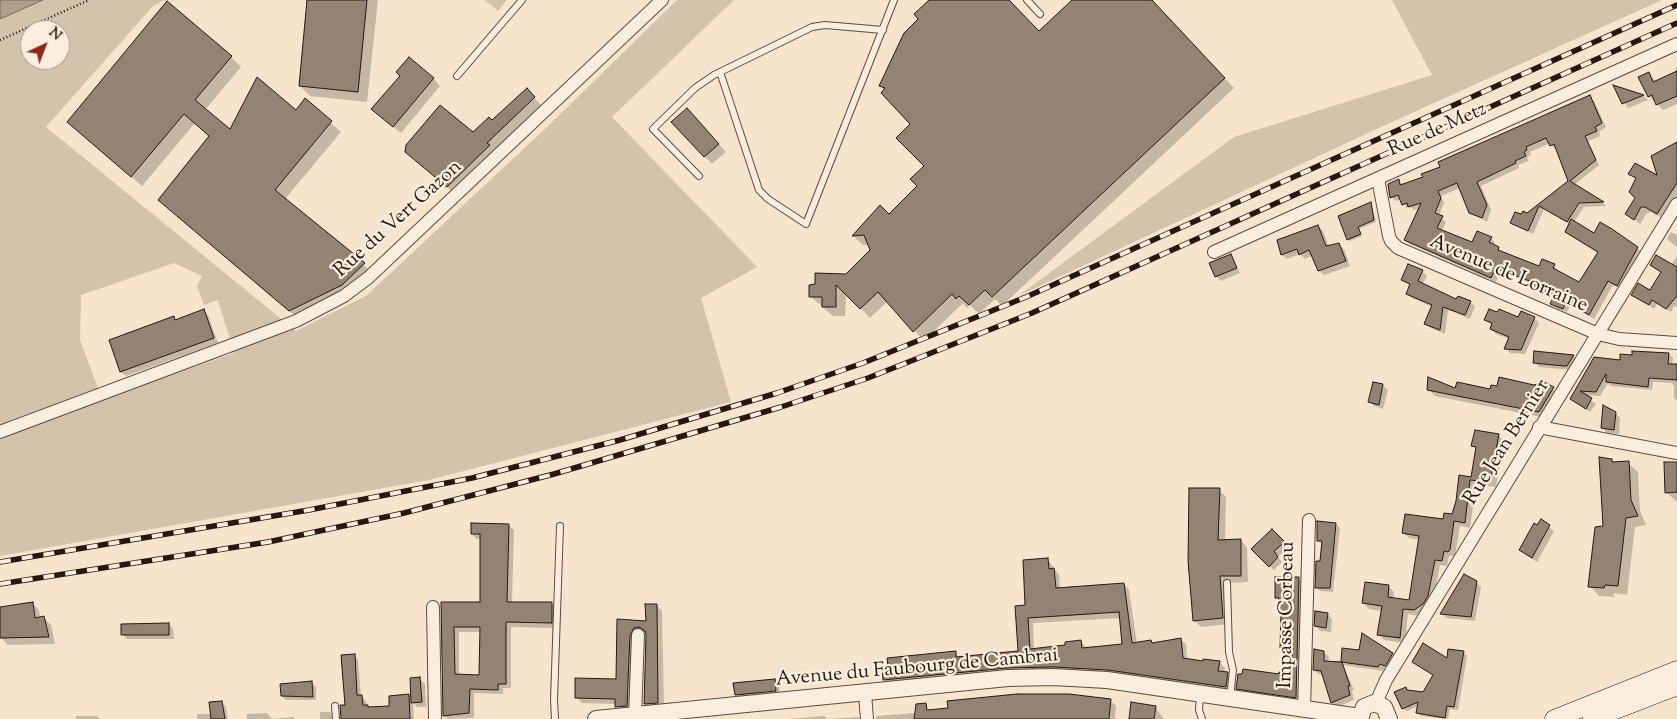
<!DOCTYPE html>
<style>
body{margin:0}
#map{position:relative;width:1677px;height:719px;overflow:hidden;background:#f6e5cc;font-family:"Sorts Mill Goudy",serif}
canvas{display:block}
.north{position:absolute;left:20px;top:20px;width:50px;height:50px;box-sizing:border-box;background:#f9eede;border:1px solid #a5988c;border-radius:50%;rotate:43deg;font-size:14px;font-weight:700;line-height:20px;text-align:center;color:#261811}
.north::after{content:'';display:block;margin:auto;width:18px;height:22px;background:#8f2418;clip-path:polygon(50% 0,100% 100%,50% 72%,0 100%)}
</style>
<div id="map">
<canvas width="1677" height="719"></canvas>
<div class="north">N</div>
</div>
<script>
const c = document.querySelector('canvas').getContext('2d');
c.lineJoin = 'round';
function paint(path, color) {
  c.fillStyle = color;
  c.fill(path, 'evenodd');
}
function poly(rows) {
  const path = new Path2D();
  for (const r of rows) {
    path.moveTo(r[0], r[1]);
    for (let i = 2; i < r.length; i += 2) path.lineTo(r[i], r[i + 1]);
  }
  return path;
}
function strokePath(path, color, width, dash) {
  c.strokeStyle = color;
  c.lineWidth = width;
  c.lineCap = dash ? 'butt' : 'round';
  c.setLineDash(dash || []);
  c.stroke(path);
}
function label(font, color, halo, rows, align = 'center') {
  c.font = font + ' "Sorts Mill Goudy",serif';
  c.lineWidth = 4.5;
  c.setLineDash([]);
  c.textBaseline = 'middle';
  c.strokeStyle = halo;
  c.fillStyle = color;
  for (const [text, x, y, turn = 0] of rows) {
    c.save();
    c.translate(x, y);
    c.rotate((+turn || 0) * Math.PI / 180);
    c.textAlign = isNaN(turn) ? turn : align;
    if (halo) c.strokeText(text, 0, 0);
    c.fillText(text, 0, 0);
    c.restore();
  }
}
paint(poly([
 [43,0,165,0,153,6,46,127,296,331,366,296,546,128,677,0,734,0,612,117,757,267,701,298,731,402,429,480,0,556,0,19],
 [30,30,60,30,60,60,30,60],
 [174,263,202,276,197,286,204,305,218,300,234,353,102,399,80,340,81,295],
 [485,0,507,0,498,11],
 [1392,0,1662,0,1383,126,1018,296,1234,137,1432,75]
]), '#d3c2ac');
const water = poly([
 [0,0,43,0,0,19,0,0]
]);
paint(water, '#af9f8c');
strokePath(water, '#78695b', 1);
paint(poly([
 [309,0,378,0,367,102,310,96,300,86],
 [929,0,1007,0,1039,33,1074,0,1151,0,1234,88,1002,306,995,299,979,314,970,305,967,308,963,303,924,341,888,301,870,318,846,293,845,316,833,316,810,296,846,275,872,250,869,245,863,245,853,236,872,215,889,216,919,186,925,166,912,124,880,85],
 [231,57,241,67,205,110,231,131,296,112,305,100,341,132,285,199,374,274,300,320,170,210,210,137,195,123,142,186,79,132],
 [1676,67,1677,67,1677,104,1663,110,1649,96,1648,73,1656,82,1676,72],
 [433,78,440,86,401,133,380,116],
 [1616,87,1643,96,1648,100,1628,108],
 [526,90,543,107,456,195,416,160,473,134,492,121],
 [1590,97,1594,101,1606,127,1599,132,1600,136,1588,141,1599,165,1574,185,1607,206,1584,207,1574,222,1594,235,1611,230,1642,252,1622,290,1613,285,1594,319,1570,305,1567,312,1556,308,1552,303,1553,300,1531,287,1533,284,1500,271,1496,282,1410,244,1406,240,1419,208,1414,210,1410,207,1407,208,1401,199,1396,201,1391,197,1398,181,1403,185,1424,178,1441,167],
 [1550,143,1555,149,1557,149,1570,182,1527,214,1512,223,1533,234,1544,209,1570,224,1566,232,1571,236,1598,253,1579,284,1558,272,1554,266,1540,268,1503,252,1494,246,1495,243,1491,238,1473,244,1442,231,1446,222,1439,216,1444,203,1441,196,1460,188,1470,212,1487,222,1491,210,1481,186,1519,168,1518,165,1529,161,1527,157,1531,155,1530,152],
 [694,117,726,152,712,164,673,122],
 [1677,143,1677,197,1663,219,1651,212,1647,213,1640,224,1627,214,1636,198,1637,180,1630,173,1659,178],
 [1371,204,1376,222,1359,229,1362,236,1350,241,1348,239],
 [1318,226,1323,231,1329,247,1339,244,1344,249,1350,266,1324,275,1319,271,1313,255,1305,259,1300,254,1287,259,1282,255],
 [1671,232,1677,235,1677,247,1667,239],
 [1230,255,1240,273,1221,281,1216,276],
 [1677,256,1677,307,1674,306,1671,312,1657,304,1654,309,1633,294,1650,292,1662,273,1652,265,1671,265],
 [1422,271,1427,276,1422,285,1457,301,1470,302,1475,306,1470,319,1448,310,1445,334,1430,328,1426,323,1433,307,1412,298,1408,294,1411,286,1402,280],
 [203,311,208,315,218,343,126,376,121,372,174,318,176,320],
 [1534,318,1539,323,1525,354,1510,353,1506,348,1510,339,1496,334,1491,329,1493,326,1486,320],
 [1535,353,1573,356,1578,361,1572,370,1539,367,1535,362],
 [1668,354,1673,358,1672,365,1677,365,1677,401,1674,398,1674,386,1672,383,1653,382,1652,390,1611,386,1608,383,1600,396,1583,395,1596,404,1590,412,1571,399,1595,358,1621,361],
 [1544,383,1560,395,1546,418,1435,396,1428,389,1491,390],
 [1374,384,1383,386,1388,390,1383,409,1374,406,1370,402],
 [1615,413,1620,418,1619,434,1607,433,1603,428],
 [1498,435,1504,441,1496,487,1476,485,1470,528,1460,526,1455,556,1449,556,1447,566,1440,565,1433,602,1420,616,1408,614,1405,643,1384,640,1379,635,1382,611,1369,609,1363,603,1388,586,1394,592,1393,599,1410,601,1420,540,1409,538,1403,533,1444,521,1453,515,1458,502,1460,476,1472,478,1477,450,1473,446],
 [1611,460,1615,463,1628,463,1638,472,1640,511,1646,525,1635,527,1627,595,1614,593,1614,597,1599,596,1590,586,1605,527],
 [1677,463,1677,501,1676,501,1666,492],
 [1219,490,1226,497,1225,541,1240,540,1247,547,1248,582,1227,583,1229,624,1201,627,1194,620],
 [1541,521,1554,531,1537,562,1520,550],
 [1336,524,1340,528,1333,592,1320,591,1317,587,1322,563,1322,544,1318,540],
 [508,525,514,530,512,603,552,603,557,609,556,628,511,627,511,688,503,688,503,694,474,693,474,718,448,719,444,715,442,604,481,603,481,539,477,539,472,534],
 [459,632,481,632,480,676,459,675],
 [1272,531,1288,547,1278,557,1282,562,1274,570,1253,549],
 [1048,560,1059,575,1060,589,1124,584,1129,590,1137,643,1151,641,1154,644,1180,639,1186,644,1187,660,1219,662,1225,668,1224,673,1233,679,1231,692,1115,675,890,685,884,680,955,653,960,658,1019,652,1027,607],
 [1121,618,1123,645,1087,648,1081,642,1067,646,1034,650,1033,623],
 [1299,579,1303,583,1300,701,1297,701,1298,660,1297,660,1296,666,1295,700,1242,693,1237,688,1292,671,1294,651,1286,652,1282,647,1283,615,1280,612,1280,601,1276,597],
 [1476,582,1481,587,1475,621,1447,618,1442,614],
 [32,603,39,610,40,618,44,618,51,625,55,644,8,645,1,638],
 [657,606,662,611,664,708,650,709,645,704,647,635,645,632,639,633,632,711,622,712,616,704,582,703,576,697,617,680,619,620,647,622],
 [1327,614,1332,619,1331,632,1320,631,1316,626],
 [169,624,173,629,174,639,127,639,123,634],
 [1324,652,1329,657,1328,662,1345,664,1342,661,1392,654,1397,659,1390,670,1385,667,1383,671,1343,665,1354,690,1352,691,1354,700,1337,707,1332,702,1323,675,1319,674,1314,670],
 [1463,652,1467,656,1458,710,1450,709,1448,719,1421,716,1417,713,1418,706,1407,711,1403,708,1406,688,1408,691,1423,693,1434,675,1414,662,1448,660],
 [354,655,358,659,361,696,366,701,367,706,370,708,391,707,409,695,412,699,420,679,425,684,426,707,417,707,413,703,414,719,342,719],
 [775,680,779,685,780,695,741,699,736,695],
 [312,683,316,687,316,700,286,700,282,696],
 [1110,700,1116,706,1115,719,938,719],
 [222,702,226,707,228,719,197,719,197,714,212,714],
 [1155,707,1164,719,1130,719],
 [320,712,330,712,335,719,320,719],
 [267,713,272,719,293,717,295,719,247,719,247,714],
 [916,713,922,719,876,719,876,716],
 [76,716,97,716,100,719,76,719],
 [824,716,827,719,858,717,861,719,788,719]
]), '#0003');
const building = poly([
 [307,0,367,0,358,92,299,86,307,0],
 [929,0,1009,0,1039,31,1072,0,1152,0,1225,78,992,297,985,290,969,305,959,296,956,299,952,294,913,332,878,292,860,309,836,285,836,307,822,307,822,297,809,297,809,285,815,284,815,273,846,274,870,250,864,235,852,236,880,205,889,214,917,186,910,179,924,166,896,138,910,124,881,93,885,88,879,86,904,33,918,19,914,14,929,0],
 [167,1,232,56,195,100,230,129,257,77,296,110,305,98,332,121,275,190,365,263,342,285,289,311,158,200,209,136,184,114,131,177,67,122,167,1],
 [409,57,434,78,393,127,371,109,400,76,396,72,409,57],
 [1677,71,1677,96,1656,105,1652,95,1648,97,1638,77,1649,72,1653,82,1677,71],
 [1613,85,1644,95,1622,104,1613,85],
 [527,88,535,97,487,143,490,145,447,187,405,152,406,145,440,105,473,132,489,117,492,120,527,88],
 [1590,95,1602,123,1595,127,1597,131,1585,136,1596,160,1570,181,1604,202,1579,203,1567,222,1539,206,1528,231,1510,223,1515,212,1521,214,1523,211,1527,213,1568,181,1554,144,1550,146,1546,138,1526,147,1527,150,1524,152,1526,156,1515,161,1516,163,1477,182,1487,205,1482,218,1469,213,1457,183,1438,191,1441,198,1435,213,1443,216,1437,228,1472,242,1477,231,1492,237,1489,242,1499,247,1498,250,1539,266,1542,259,1555,264,1553,268,1579,282,1598,252,1565,232,1571,219,1594,233,1600,222,1612,229,1638,247,1617,286,1608,281,1589,315,1566,301,1563,309,1550,304,1553,298,1530,288,1532,282,1496,268,1491,278,1404,240,1421,203,1408,207,1407,203,1402,205,1398,195,1390,198,1388,184,1399,179,1400,185,1423,177,1421,174,1440,167,1438,162,1590,95],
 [687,108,719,144,704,157,671,122,687,108],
 [1677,142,1677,183,1657,214,1645,207,1641,207,1634,220,1625,214,1635,198,1629,192,1636,178,1628,174,1635,163,1657,175,1651,156,1677,142],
 [1371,202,1374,220,1358,227,1361,234,1347,240,1338,216,1371,202],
 [1318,225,1326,246,1339,243,1346,261,1318,271,1309,250,1299,255,1297,249,1281,255,1277,240,1318,225],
 [1231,254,1237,268,1215,277,1209,263,1231,254],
 [1656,255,1677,267,1677,296,1666,309,1652,300,1649,305,1631,295,1638,283,1650,290,1661,272,1650,265,1656,255],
 [1408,264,1423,270,1418,281,1456,299,1458,296,1471,301,1465,315,1443,307,1440,330,1424,324,1432,305,1406,294,1410,284,1401,280,1408,264],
 [204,309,214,338,120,372,109,340,174,316,175,320,204,309],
 [1489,309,1497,312,1499,309,1518,317,1521,311,1535,317,1521,350,1504,349,1509,337,1490,329,1492,323,1484,320,1489,309],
 [1534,351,1574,355,1567,366,1564,366,1533,363,1534,351],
 [1632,351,1669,353,1668,364,1677,364,1677,380,1649,378,1648,387,1606,382,1606,374,1596,392,1580,391,1592,398,1586,409,1570,399,1594,357,1620,360,1620,354,1632,355,1632,351],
 [1428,377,1455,388,1457,382,1490,389,1491,385,1497,386,1499,377,1534,385,1544,382,1554,387,1539,412,1427,390,1428,377],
 [1373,382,1383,384,1379,405,1368,402,1373,382],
 [1603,405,1616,412,1614,430,1601,428,1603,405],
 [1475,430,1499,434,1490,482,1470,480,1465,523,1454,521,1450,550,1448,552,1444,551,1442,561,1435,560,1428,596,1423,604,1414,610,1403,609,1400,638,1377,635,1382,606,1362,603,1365,582,1389,585,1388,597,1409,600,1419,536,1402,533,1405,514,1443,519,1444,513,1452,514,1456,501,1459,475,1471,477,1476,447,1471,446,1475,430],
 [1599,457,1612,459,1612,462,1629,461,1631,500,1638,516,1626,518,1618,586,1605,585,1604,588,1588,587,1595,527,1603,526,1599,457],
 [1664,462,1677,462,1677,492,1665,493,1664,462],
 [1189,488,1220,488,1218,540,1241,539,1241,576,1220,576,1223,618,1193,621,1188,561,1189,488],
 [1541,519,1550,525,1532,558,1519,550,1534,523,1537,525,1541,519],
 [1317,521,1336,523,1330,588,1315,588,1316,561,1320,561,1322,541,1317,541,1317,521],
 [471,523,509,524,507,602,552,602,552,623,506,622,506,684,498,684,498,690,470,689,469,713,443,716,441,602,480,602,480,534,471,534,471,523],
 [454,627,480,627,479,675,455,674,454,627],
 [1272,529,1285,542,1274,551,1278,557,1269,567,1251,549,1272,529],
 [1048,558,1049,569,1054,568,1056,588,1124,583,1132,643,1151,640,1152,643,1181,638,1183,658,1203,661,1203,659,1220,661,1218,671,1228,672,1226,687,1108,670,1053,667,1007,668,883,680,882,667,888,666,887,658,956,651,956,657,1018,651,1015,606,1025,605,1023,560,1048,558],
 [1119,612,1122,644,1082,648,1081,640,1065,642,1065,645,1030,649,1028,618,1119,612],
 [1464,574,1477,581,1471,617,1440,614,1464,574],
 [1275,577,1299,577,1296,698,1236,689,1238,674,1242,674,1243,669,1279,674,1279,672,1286,672,1286,669,1291,669,1293,648,1280,648,1281,613,1278,613,1279,598,1275,598,1275,577],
 [33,602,35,618,44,616,49,637,0,638,0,607,33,602],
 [645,604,657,604,658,703,644,704,646,635,645,631,639,627,634,628,630,635,627,706,615,707,615,699,575,698,575,678,616,679,617,619,646,621,645,604],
 [1315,611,1328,613,1326,628,1314,626,1315,611],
 [169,623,169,635,121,635,121,624,169,623],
 [1362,633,1393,653,1385,666,1380,664,1378,667,1341,662,1342,648,1359,650,1362,633],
 [1423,643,1447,658,1448,649,1464,651,1454,707,1447,706,1445,718,1416,713,1418,702,1402,709,1394,692,1406,687,1407,690,1423,692,1433,675,1412,662,1423,643],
 [1314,649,1324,651,1324,661,1342,662,1350,686,1348,686,1350,695,1331,703,1321,671,1313,670,1314,649],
 [355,654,357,695,362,695,363,705,368,705,368,707,389,706,389,696,409,694,410,719,341,719,340,705,345,705,341,655,355,654],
 [420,677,422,702,411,703,410,678,420,677],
 [775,679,776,691,735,695,733,683,775,679],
 [312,681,313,697,281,696,280,684,312,681],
 [1017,694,1069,694,1111,699,1109,719,914,719,916,704,926,703,927,710,948,708,947,701,1017,694],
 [222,701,225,719,211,719,209,702,222,701],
 [1131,702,1156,706,1154,719,1129,719,1131,702]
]);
paint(building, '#928372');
strokePath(building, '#261811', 1);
const service = poly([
 [1027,0,1040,14],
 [720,72,759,190,768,199,806,224,894,0],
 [457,76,522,0],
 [699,176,653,129,695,88,714,75,812,27,825,25,883,30],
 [1227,583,1229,652,1233,670,1230,698],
 [1200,695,1199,710,1202,719],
 [335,706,336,719],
 [555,719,554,700,560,526]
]);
const minor = poly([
 [1378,179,1389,236,1391,241,1398,248,1598,334,1619,339,1677,343],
 [1214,252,1677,44],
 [1539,427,1677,453],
 [0,432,296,321,344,296,368,278,662,0],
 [433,607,435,719],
 [865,694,867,719],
 [1376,703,1386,680,1677,204],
 [1304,710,1309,520],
 [635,716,638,635]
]);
const tertiary = poly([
 [596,719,1008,678,1053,677,1107,680,1360,717],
 [1360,719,1364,707,1374,703,1384,707,1389,719]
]);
const secondary = poly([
 [1554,719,1677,670],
 [1592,719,1677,686]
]);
strokePath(service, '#5a4b40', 8);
strokePath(minor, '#5a4b40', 14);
strokePath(tertiary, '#5a4b40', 18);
strokePath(secondary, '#261811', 19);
strokePath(poly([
 [0,40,89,0]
]), '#261811', 2.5, [1, 2.5]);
strokePath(service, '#f9eede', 6);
strokePath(minor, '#f9eede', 12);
strokePath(tertiary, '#f9eede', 16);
strokePath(secondary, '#f9eede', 18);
const rail = poly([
 [0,562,309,510,472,478,620,440,777,393,863,363,1026,297,1677,5],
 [0,584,268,542,404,513,554,474,781,407,868,378,1032,313,1677,23]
]);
strokePath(rail, '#261811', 5.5);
strokePath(rail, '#f9eede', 4, [11]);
label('20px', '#261811', '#f9eede', [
 ["Rue de Metz",1438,131,-24],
 ["Rue du Vert Gazon",399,220,-42],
 ["Avenue de Lorraine",1508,275,23],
 ["Rue Jean Bernier",1508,443,-58],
 ["Impasse Corbeau",1288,615,-89],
 ["Avenue du Faubourg de Cambrai",917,669,-5]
]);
</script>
